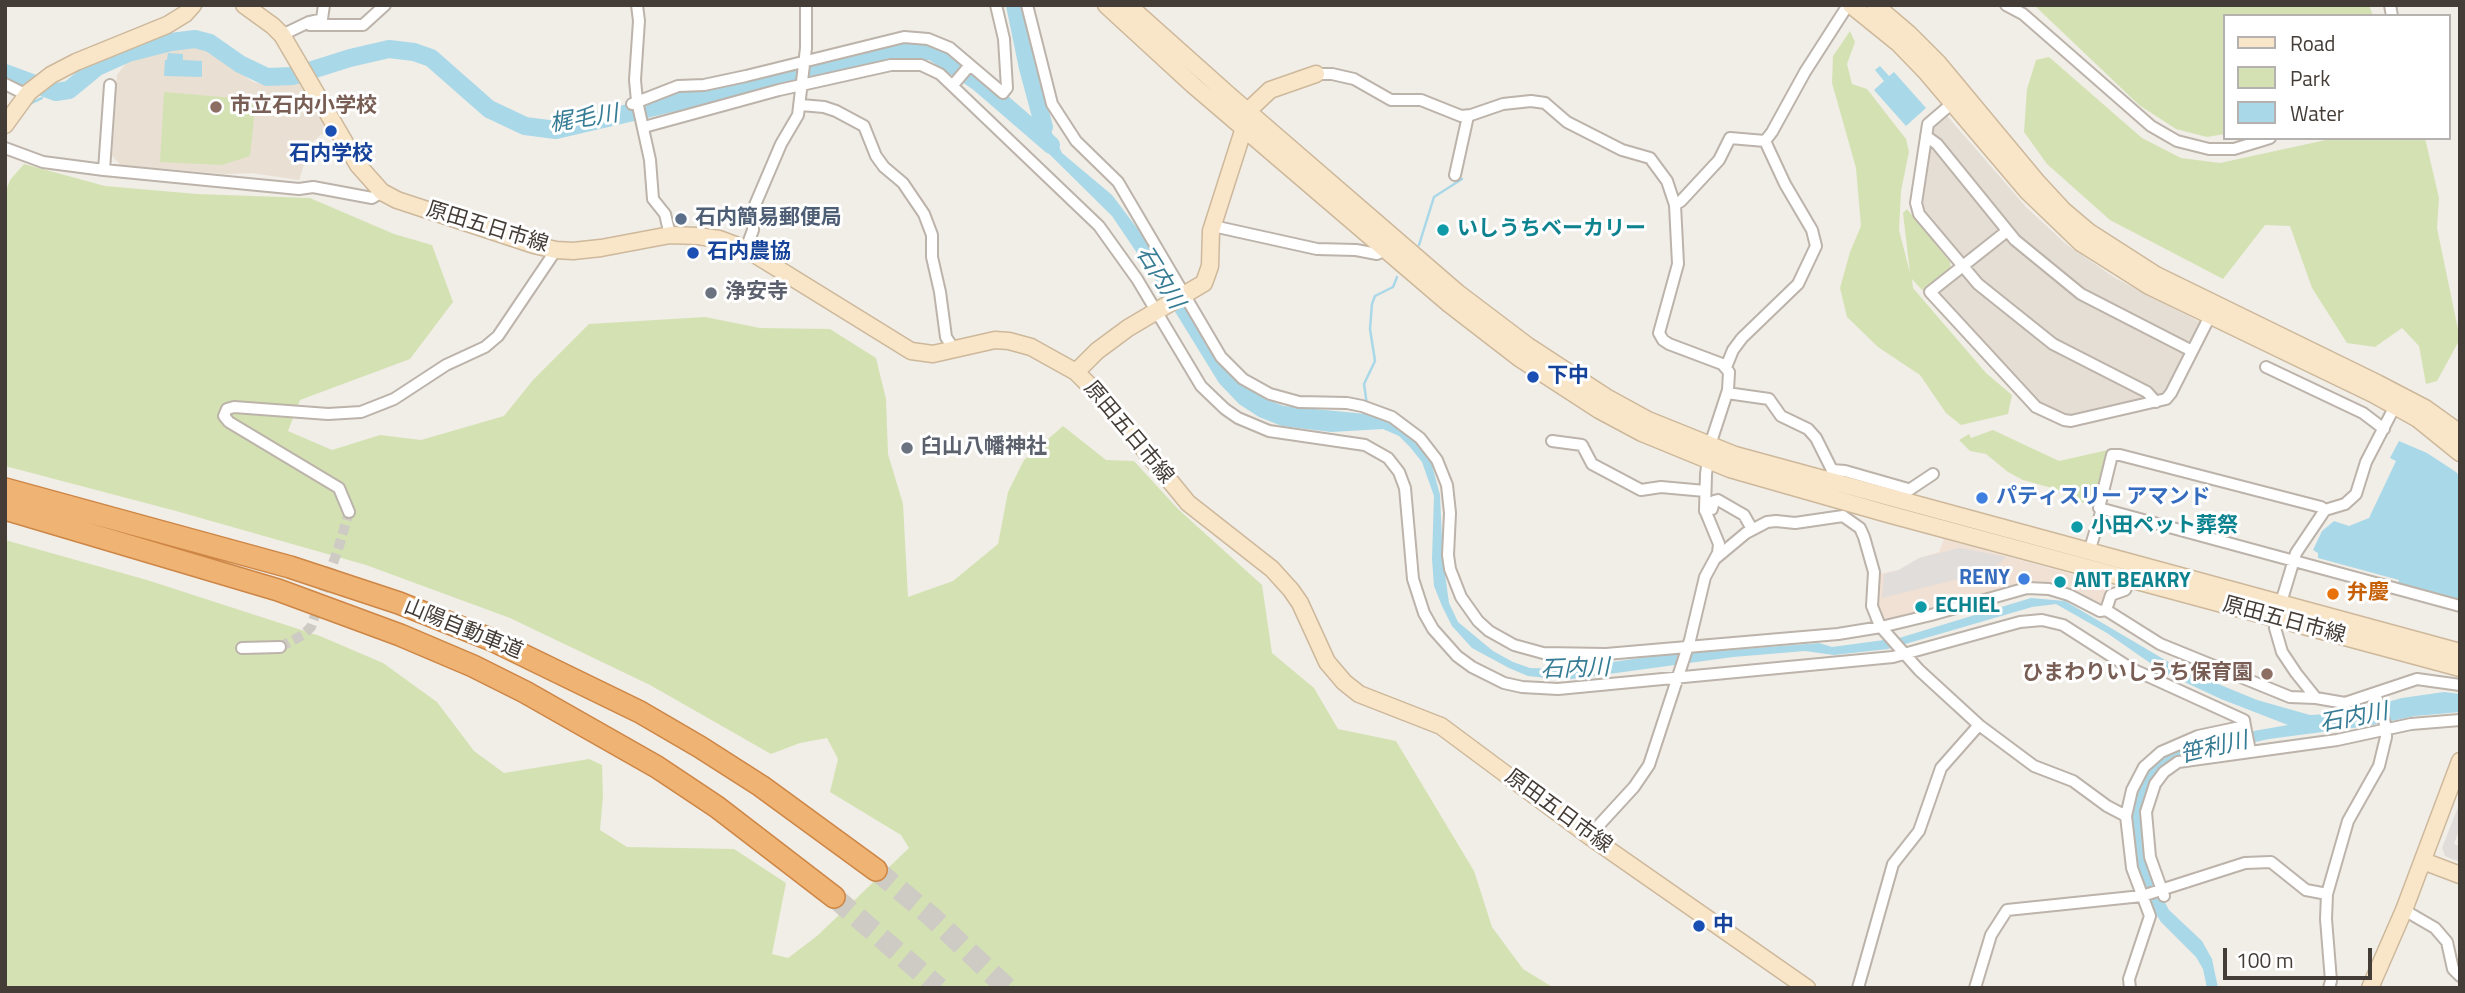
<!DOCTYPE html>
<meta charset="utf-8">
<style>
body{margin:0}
#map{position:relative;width:2465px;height:993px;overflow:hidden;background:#f1ede7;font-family:"Titillium Web",sans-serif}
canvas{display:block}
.frame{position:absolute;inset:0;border:7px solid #443c36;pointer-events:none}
.legend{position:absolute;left:2223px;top:14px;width:228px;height:126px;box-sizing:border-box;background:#fff;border:2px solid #b4b1af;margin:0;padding:9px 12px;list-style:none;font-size:21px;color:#443c36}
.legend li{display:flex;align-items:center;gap:14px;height:35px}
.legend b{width:35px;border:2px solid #b4b1af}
.scale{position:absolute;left:2223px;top:948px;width:149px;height:32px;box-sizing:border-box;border:4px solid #443c36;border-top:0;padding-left:9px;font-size:21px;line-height:24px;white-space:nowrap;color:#443c36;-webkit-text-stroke:5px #fff;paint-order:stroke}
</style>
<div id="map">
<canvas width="2465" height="993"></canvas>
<div class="frame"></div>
<ul class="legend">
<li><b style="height:9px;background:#f9e6c9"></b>Road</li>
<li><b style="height:19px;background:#d4e2b3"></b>Park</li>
<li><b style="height:19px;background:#a9d8e8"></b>Water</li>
</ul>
<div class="scale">100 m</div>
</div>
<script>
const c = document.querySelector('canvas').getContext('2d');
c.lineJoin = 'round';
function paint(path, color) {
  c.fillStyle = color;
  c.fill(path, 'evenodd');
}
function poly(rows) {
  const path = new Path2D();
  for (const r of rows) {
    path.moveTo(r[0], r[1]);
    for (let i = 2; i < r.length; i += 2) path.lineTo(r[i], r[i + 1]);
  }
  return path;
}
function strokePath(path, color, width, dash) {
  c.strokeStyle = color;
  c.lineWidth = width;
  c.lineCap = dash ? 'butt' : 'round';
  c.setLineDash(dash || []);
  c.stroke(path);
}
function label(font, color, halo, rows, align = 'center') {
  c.font = font + ' "Titillium Web","Noto Sans JP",sans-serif';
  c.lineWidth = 6;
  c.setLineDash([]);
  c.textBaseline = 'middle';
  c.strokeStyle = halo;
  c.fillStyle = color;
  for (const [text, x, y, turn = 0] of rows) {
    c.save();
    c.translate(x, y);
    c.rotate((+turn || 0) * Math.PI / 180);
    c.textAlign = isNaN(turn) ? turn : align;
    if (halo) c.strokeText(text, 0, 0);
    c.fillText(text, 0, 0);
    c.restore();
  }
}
paint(poly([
 [1941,117,1948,117,2026,207,2066,244,2115,278,2200,322,2167,391,2141,402,2071,417,2043,407,1940,298,1940,288,1967,266,1922,212,1919,204,1932,123]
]), '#e5ded5');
paint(poly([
 [1944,539,2121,588,2101,608,2052,587,1885,622,1878,605,1879,574,1899,570,1919,558,1939,552]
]), '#f1e0d4');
paint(poly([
 [185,46,206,50,253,82,271,86,303,82,330,128,311,143,299,180,252,173,226,174,121,165,112,156,117,75,127,62]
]), '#e9dfd2');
paint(poly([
 [2034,5,2369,5,2373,16,2225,16,2225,134,2207,137,2176,129,2139,105],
 [1850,31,1855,42,1847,64,1852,84,1867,89,1906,139,1909,152,1901,191,1899,230,1910,273,1903,213,1907,209,1950,262,1951,269,1925,289,1922,290,1912,279,1913,288,1986,373,2012,395,2008,414,1961,425,1946,413,1920,375,1878,347,1847,317,1840,288,1850,252,1861,226,1856,168,1832,83,1833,56],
 [2049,57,2142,138,2181,158,2220,163,2335,138,2425,138,2439,198,2437,228,2460,339,2437,381,2426,384,2419,346,2402,328,2375,347,2347,343,2312,288,2290,226,2265,225,2223,279,2110,220,2047,164,2024,132,2027,89,2036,60],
 [164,92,256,100,250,156,222,165,160,162],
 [24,164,105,186,197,194,310,198,394,234,432,245,453,302,410,359,300,400,288,431,332,450,380,435,421,440,504,416,533,380,589,324,705,317,760,328,830,329,876,358,886,399,888,454,903,504,908,597,953,581,998,544,1008,492,1024,460,1063,426,1106,460,1134,461,1178,509,1262,585,1272,653,1314,688,1338,729,1396,741,1474,871,1492,927,1523,969,1554,988,5,988,5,540,147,580,320,636,383,663,437,702,474,751,504,773,589,759,602,765,603,796,600,830,627,847,734,849,786,883,772,954,788,958,817,936,909,848,901,835,830,792,838,759,827,738,800,743,771,754,650,685,510,618,366,565,176,511,5,466,5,194,10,180],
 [1993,430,2059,461,2108,450,2093,505,2071,500,2071,498,2059,490,2023,480,2008,472,1986,454,1970,451,1959,440,1969,434,1971,438]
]), '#d4e2b3');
paint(poly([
 [1960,548,2006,557,1990,571,1882,598,1884,574,1899,570,1919,558],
 [2460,802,2460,827,2454,844,2460,846,2460,862,2445,856,2442,848]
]), '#e0dddb');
paint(poly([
 [168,53,183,54,183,60,202,61,202,77,164,76,165,60,167,60],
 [1880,66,1889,76,1894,72,1926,108,1906,126,1874,90,1884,81,1875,70],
 [1039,94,1050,129,1062,153,1112,195,1143,236,1209,347,1229,373,1265,399,1284,406,1366,414,1402,428,1416,441,1430,458,1440,495,1443,560,1449,603,1458,622,1493,651,1513,662,1530,668,1563,669,1654,656,1819,643,1832,647,1899,638,2031,598,2065,601,2177,667,2257,700,2310,715,2348,713,2402,698,2444,692,2460,694,2460,712,2415,716,2367,726,2269,739,2186,757,2146,796,2157,888,2169,910,2202,941,2212,959,2218,988,2207,988,2203,969,2196,957,2161,922,2148,902,2136,865,2131,827,2134,798,2144,773,2163,756,2190,742,2288,725,2221,699,2163,672,2107,633,2056,604,2032,607,1888,649,1834,655,1805,651,1733,657,1565,680,1528,676,1509,668,1472,648,1452,626,1442,606,1434,586,1432,559,1434,496,1422,462,1410,447,1399,436,1383,429,1331,432,1282,426,1259,417,1239,404,1219,383,1158,284,1112,216,1033,138],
 [2399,441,2427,453,2456,472,2460,477,2460,597,2456,600,2398,584,2399,580,2318,558,2318,553,2313,550,2322,531,2334,521,2349,526,2369,518,2396,461,2390,458]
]), '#a9d8e8');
strokePath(poly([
 [195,15,203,5],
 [29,104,42,98],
 [1419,245,1434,197,1462,179],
 [1367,405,1364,384,1375,361,1370,329,1372,304,1375,296,1393,287,1397,277]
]), '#a9d8e8', 2.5);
strokePath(poly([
 [1015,5,1028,68,1044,127],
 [5,73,56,92,69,90,97,67,128,53,171,42,195,39,210,43,240,64,267,77,293,76,350,58,389,49,414,52,431,58,489,109,525,126,556,130,894,51,932,51,978,82,1051,145]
]), '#a9d8e8', 18);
strokePath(poly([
 [280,647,303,635,311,627,339,546,349,512]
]), '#cecac4', 10, [10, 5]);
strokePath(poly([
 [876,870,932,917,1007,988],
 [834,897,939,988]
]), '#cecac4', 21, [21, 10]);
const street = poly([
 [637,5,639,21,635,80,637,101,650,160,653,199,665,214,670,235],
 [1027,5,1052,104,1076,141,1118,182,1221,357,1243,379,1270,394,1299,402,1347,403,1362,406,1392,417,1420,438,1437,460,1447,485,1450,513,1448,555,1450,569,1461,597,1478,621,1489,631,1514,645,1543,653,1606,654,1838,634,1881,627,1931,615,2027,588,2049,589,2069,595,2100,611,2106,610,2160,644,2290,697,2316,698,2345,703,2417,679,2460,685],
 [2006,5,2023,14,2151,126,2177,141,2209,149,2234,149,2270,138],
 [2390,5,2392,16],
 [309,22,310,25,363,25,385,5],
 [282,35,309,22,322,19,324,5],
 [1316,74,1332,74,1354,79,1391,100,1421,100,1461,116,1471,115,1503,104,1531,101,1545,103,1567,122,1622,150,1650,158,1667,181,1675,205],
 [5,84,27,95],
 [953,85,970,65],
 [1956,100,1928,124,1916,203,1919,214,1978,284,2053,344,2147,392,2156,402],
 [632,104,678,86,704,85,746,76,904,37,928,39,950,48,1003,93,1007,88,1004,39,996,5],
 [801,105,824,107,836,111,864,126,876,156,884,167,903,183,924,214,932,235,932,257,940,292,946,337,955,351],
 [644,127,779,90,891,65,921,65,940,74,1099,226,1137,279,1201,386,1225,409,1238,418,1269,431,1365,445,1388,458,1399,472,1405,488,1413,579,1424,613,1433,629,1457,656,1472,667,1504,683,1522,687,1558,689,1893,657,2020,622,2042,620,2063,625,2130,668,2244,720,2245,726,2198,736,2161,752,2144,767,2132,790,2126,816,2132,868,2150,916,2129,979,2130,988],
 [1926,136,1937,144,2015,240,2081,294,2192,351],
 [5,148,43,162,104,170,299,189,313,187,372,198,382,192],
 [104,170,110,85],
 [1455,175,1468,116],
 [1213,226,1317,249,1356,250,1377,254,1387,249],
 [2007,231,1930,292,2036,407,2064,420,2071,421,2166,399,2171,393,2210,316],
 [746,249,753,230,752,212,781,144,798,115,806,48,806,5],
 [1726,367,1733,350,1742,338,1798,284,1816,246,1812,230,1785,184,1765,141],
 [2266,367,2363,413,2384,429],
 [1727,393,1769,399,1781,416,1808,429,1816,438,1832,470,1830,481],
 [1552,441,1582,445,1592,464,1641,490,1661,487,1705,491],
 [1832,470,1845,471,1908,489],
 [1903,494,1933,474],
 [2325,510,2321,507,2120,455,2112,455,2099,508,2460,606],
 [1705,511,1712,509,1714,501,1718,500,1744,515,1752,529],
 [349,512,339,488,229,422,224,416,227,409,234,407,328,414,361,412,394,399,446,365,485,347,498,336,556,250],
 [2089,552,2102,509],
 [1716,558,1746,533,1767,522,1776,521,1795,523,1843,516,1860,528,1864,537,1874,572,1872,606,1880,626,1919,670,1979,725,2034,766,2073,781,2107,806,2126,816],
 [2106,610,2111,595,2125,590,2130,580],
 [242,648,280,647],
 [2316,698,2296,673,2282,652,2275,628,2276,619,2296,553,2325,510,2345,504,2356,494,2366,462,2395,406],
 [2245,726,2250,751],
 [1589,836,1634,787,1649,765,1690,640,1705,577,1718,553,1719,544,1705,510,1706,474,1710,445,1728,390,1729,372,1722,364,1669,344,1663,340,1659,333,1678,264,1675,205,1681,201,1719,160,1730,138,1765,141,1772,132,1805,72,1848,5],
 [2164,896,2150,857,2146,812,2155,784,2164,772,2178,762,2337,740,2411,724,2460,720],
 [2404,910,2435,928,2447,942,2453,969,2460,976],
 [1858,988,1893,864,1919,831,1941,768,1979,725],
 [1975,988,1991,935,2007,910,2142,896,2245,863,2271,862,2306,890,2327,894],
 [2329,988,2331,981,2326,919,2327,894,2348,821,2379,766,2386,737,2386,727,2375,693]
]);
const secondary = poly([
 [244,5,273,26,282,35,358,165,382,192,397,200,534,245,556,250,573,251,601,248,670,235,698,236,719,239,746,249,911,351,933,354,995,340,1009,341,1031,347,1076,372,1102,398,1188,503,1272,569,1291,590,1300,603,1327,662,1344,682,1359,694,1441,726,1589,836,1807,988],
 [1106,5,1193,85,1449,304,1519,358,1599,410,1642,433,1730,469,1888,514,2460,668],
 [1128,5,1230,96,1458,293,1528,346,1606,397,1648,420,1735,455,2460,652],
 [1851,5,1898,43,1927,73,2028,192,2081,243,2149,286,2373,394,2418,419,2460,453],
 [1875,5,1908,33,1939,64,2038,183,2063,210,2089,232,2156,275,2377,383,2425,408,2460,433],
 [5,125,29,92,51,75,76,62,167,25,185,14,193,5],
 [1076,372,1097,351,1128,328,1204,283,1210,266,1211,231,1250,109,1270,90,1316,74],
 [2423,861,2460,875],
 [2370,988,2404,910,2460,761]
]);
const highway = poly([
 [5,489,290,567,399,603,492,640,640,712,700,747,761,786,876,870],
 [5,509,278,590,400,635,473,666,525,692,657,767,717,807,834,897]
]);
strokePath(street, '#bcb3aa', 14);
strokePath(secondary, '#cdb89b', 19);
strokePath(highway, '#cd8645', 24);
strokePath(street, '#fff', 10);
strokePath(secondary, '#f9e6c9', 16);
strokePath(highway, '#efb374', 21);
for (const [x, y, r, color] of [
 [216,107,7,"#8d6e63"],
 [331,131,7,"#1a4fb4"],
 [681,219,7,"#5c6f8a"],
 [1443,230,7,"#0f9aa8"],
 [693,253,7,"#1a4fb4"],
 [711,293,7,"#6b7280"],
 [1533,377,7,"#1a4fb4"],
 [907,448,7,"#6b7280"],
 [1982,498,7,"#3f7fe0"],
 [2077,527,7,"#0f9aa8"],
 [2024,579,7,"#3f7fe0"],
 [2060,582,7,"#0f9aa8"],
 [2333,594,7,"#e8710a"],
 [1921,607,7,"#0f9aa8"],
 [2267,674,7,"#8d6e63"],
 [1699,926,7,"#1a4fb4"]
]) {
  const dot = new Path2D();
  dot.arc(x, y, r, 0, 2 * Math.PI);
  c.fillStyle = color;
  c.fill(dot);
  strokePath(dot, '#fff', 2.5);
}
label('bold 21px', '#785e54', '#fff', [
 ["市立石内小学校",230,107],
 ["ひまわりいしうち保育園",2253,674,"right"]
], 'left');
label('bold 21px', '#164399', '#fff', [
 ["石内学校",331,155,"center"],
 ["石内農協",707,253],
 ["下中",1547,377],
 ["中",1713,926]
], 'left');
label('bold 21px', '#4e5e75', '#fff', [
 ["石内簡易郵便局",695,219]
], 'left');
label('21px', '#443c36', '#fff', [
 ["原田五日市線",487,228,17],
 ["原田五日市線",1128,433,50],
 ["原田五日市線",2284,621,15],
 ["山陽自動車道",463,630,22],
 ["原田五日市線",1558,812,36]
]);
label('bold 21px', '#0d838f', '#fff', [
 ["いしうちベーカリー",1457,230],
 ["小田ペット葬祭",2091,527],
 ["ANT BEAKRY",2074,582],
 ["ECHIEL",1935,607]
], 'left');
label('bold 21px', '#5b616d', '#fff', [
 ["浄安寺",725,293],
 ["臼山八幡神社",921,448]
], 'left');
label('bold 21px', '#366cbe', '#fff', [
 ["パティスリー アマンド",1996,498],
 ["RENY",2010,579,"right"]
], 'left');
label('bold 21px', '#c56008', '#fff', [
 ["弁慶",2347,594]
], 'left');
label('italic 23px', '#377c95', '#fff', [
 ["梶毛川",584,120,-9],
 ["石内川",1159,278,58],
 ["石内川",1575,670,-2],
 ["石内川",2354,719,-11],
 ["笹利川",2214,749,-13]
]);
</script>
